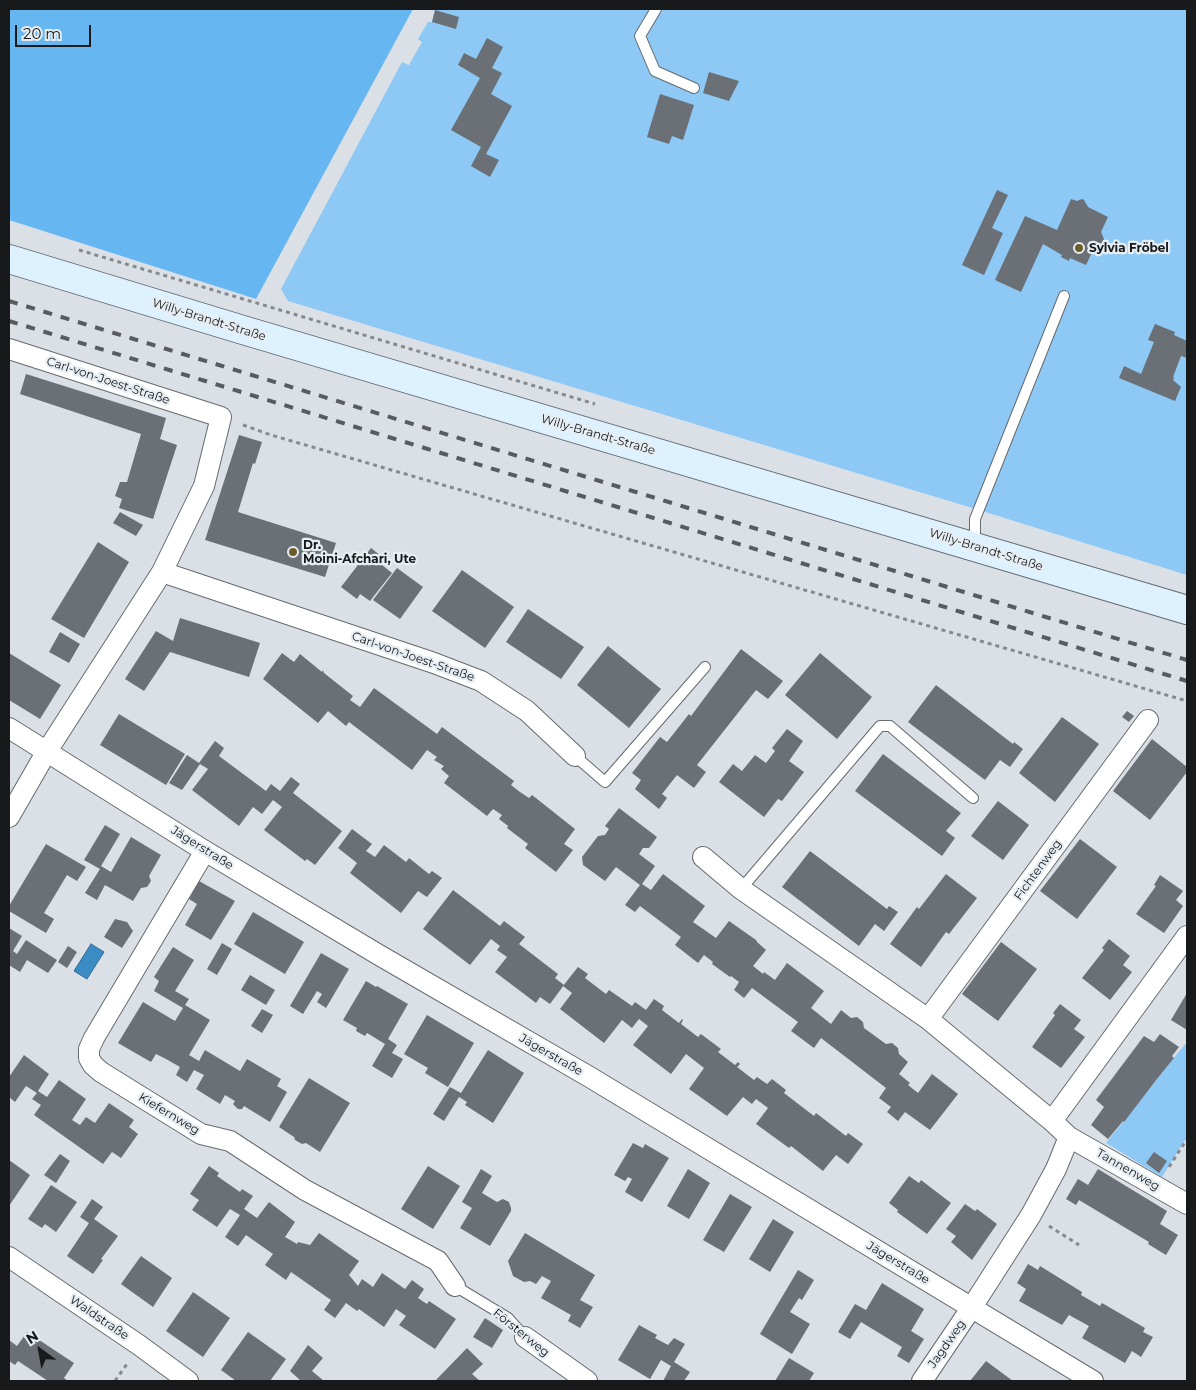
<!DOCTYPE html>
<meta charset="utf-8">
<style>
body{margin:0}
#map{position:relative;width:1196px;height:1390px;overflow:hidden;background:#dae0e6;font-family:Montserrat,sans-serif}
canvas{display:block}
.frame{position:absolute;inset:0;border:10px solid #17191b;pointer-events:none}
.north{position:absolute;left:15px;top:1325px;width:50px;height:50px;-webkit-text-stroke:4px #e7eef3;paint-order:stroke;rotate:328deg;font-size:14px;font-weight:700;line-height:20px;text-align:center;color:#17191b}
.north::after{content:'';display:block;margin:auto;width:18px;height:22px;background:#17191b;clip-path:polygon(50% 0,100% 100%,50% 72%,0 100%)}
.scale{position:absolute;left:15px;top:25px;width:76px;height:22px;box-sizing:border-box;border:2px solid #17191b;border-top:0;padding-left:6px;font-size:15px;line-height:18px;white-space:nowrap;color:#17191b;-webkit-text-stroke:4px #e7eef3;paint-order:stroke}
</style>
<div id="map">
<canvas width="1196" height="1390"></canvas>
<div class="frame"></div>
<div class="north">N</div>
<div class="scale">20 m</div>
</div>
<script>
const c = document.querySelector('canvas').getContext('2d');
c.lineJoin = 'round';
function paint(path, color) {
  c.fillStyle = color;
  c.fill(path, 'evenodd');
}
function poly(rows) {
  const path = new Path2D();
  for (const r of rows) {
    path.moveTo(r[0], r[1]);
    for (let i = 2; i < r.length; i += 2) path.lineTo(r[i], r[i + 1]);
  }
  return path;
}
function strokePath(path, color, width, dash) {
  c.strokeStyle = color;
  c.lineWidth = width;
  c.lineCap = dash ? 'butt' : 'round';
  c.setLineDash(dash || []);
  c.stroke(path);
}
function label(font, color, halo, rows, align = 'center') {
  c.font = font + ' Montserrat,sans-serif';
  c.lineWidth = 4.5;
  c.setLineDash([]);
  c.textBaseline = 'middle';
  c.strokeStyle = halo;
  c.fillStyle = color;
  for (const [text, x, y, turn = 0] of rows) {
    c.save();
    c.translate(x, y);
    c.rotate((+turn || 0) * Math.PI / 180);
    c.textAlign = isNaN(turn) ? turn : align;
    if (halo) c.strokeText(text, 0, 0);
    c.fillText(text, 0, 0);
    c.restore();
  }
}
paint(poly([
 [435,9,1187,9,1187,575,979,510,288,301,281,289,402,62,409,65,414,56,422,42,418,39,428,22,432,22],
 [1185,1044,1187,1045,1187,1137,1162,1177,1106,1143]
]), '#8ec8f5');
paint(poly([
 [9,9,413,9,256,299,9,220]
]), '#66b6f1');
const water = poly([
 [91,944,104,952,87,979,74,971,91,944]
]);
paint(water, '#3b8cc5');
strokePath(water, '#306a92', 1);
paint(poly([
 [435,10,459,17,456,29,432,22],
 [487,38,503,47,492,68,502,73,491,94,512,106,486,154,499,160,490,177,471,166,481,147,451,130,480,78,458,65,464,53,476,59],
 [709,72,739,81,729,101,703,93],
 [660,94,694,105,683,140,672,136,669,144,647,137],
 [997,190,1008,195,992,228,1003,233,984,275,962,265],
 [1071,199,1077,201,1082,199,1084,200,1088,207,1108,217,1101,232,1104,239,1100,246,1093,250,1086,265,1070,258,1069,261,1061,257,1062,255,1043,244,1021,292,995,280,1025,216,1057,230],
 [1155,324,1175,332,1174,335,1187,341,1187,358,1181,356,1173,377,1174,377,1173,380,1181,387,1175,401,1119,378,1124,366,1141,374,1154,342,1148,340],
 [26,374,166,418,160,439,177,445,153,519,119,508,122,499,115,496,120,482,127,482,141,434,20,394],
 [239,435,262,442,255,464,253,463,238,512,336,543,325,577,205,540],
 [120,512,143,525,136,536,113,523],
 [98,542,129,562,84,638,51,619],
 [371,548,386,560,382,565,392,573,370,601,360,594,357,599,341,587],
 [397,568,423,587,400,619,373,600],
 [462,570,514,607,485,648,432,611],
 [528,609,584,647,561,679,506,642],
 [180,618,260,643,249,677,170,652,144,691,125,679,156,631,173,641],
 [60,632,80,644,69,663,49,652],
 [608,646,661,689,629,728,577,685],
 [741,649,783,681,768,699,756,690,697,765,706,772,694,788,677,775,662,794,667,798,659,809,635,789,641,780,632,773,660,737,667,742,689,714,691,716],
 [9,653,61,685,40,719,9,700],
 [282,653,294,662,300,654,322,672,323,670,324,673,353,696,350,700,360,707,374,688,437,734,442,727,514,781,511,785,520,792,529,798,532,795,575,829,564,844,573,850,556,872,525,848,528,844,507,828,508,826,499,819,502,815,493,809,487,816,444,783,449,776,441,769,444,766,434,760,437,757,427,750,412,770,349,722,346,726,328,711,318,723,263,679],
 [820,653,872,697,837,739,785,695],
 [936,685,1013,744,1014,742,1023,749,1010,767,1000,760,985,780,908,722],
 [1127,711,1134,716,1129,722,1122,717],
 [119,714,185,754,166,785,100,745],
 [1062,717,1099,744,1055,802,1019,773],
 [787,729,803,741,789,761,804,772,782,801,778,799,764,817,719,782,733,764,742,771,755,755,766,763,775,751,772,748],
 [1152,739,1187,767,1187,772,1150,820,1113,791],
 [215,741,224,748,219,756,266,791,271,784,280,791,291,777,300,784,293,793,342,831,315,865,307,859,305,861,264,830,282,807,273,800,262,814,253,807,239,826,192,790,208,769,200,764,182,790,169,783,187,755,199,763],
 [883,754,961,813,946,831,955,838,942,856,855,791],
 [998,801,1029,825,1003,860,971,836],
 [619,808,657,837,649,848,643,848,639,854,655,866,642,884,651,890,663,874,705,906,693,922,706,931,716,938,729,921,756,940,757,942,766,950,753,966,763,974,764,972,775,980,787,963,824,991,811,1008,831,1024,841,1010,851,1018,857,1017,863,1022,864,1028,886,1044,892,1043,898,1048,899,1054,908,1062,899,1074,910,1083,908,1085,918,1093,932,1074,958,1094,930,1130,905,1112,898,1121,887,1112,891,1107,879,1098,886,1088,821,1038,814,1048,791,1031,798,1022,752,988,744,998,734,990,739,982,731,976,730,977,712,964,713,962,704,955,698,963,675,945,681,937,640,906,635,912,625,905,640,885,616,867,605,881,583,865,582,857,598,836,605,835,609,829,605,826],
 [105,825,120,834,101,866,111,872,131,837,161,855,149,876,151,881,147,887,141,888,133,901,105,885,97,900,85,893,100,869,84,860],
 [352,829,372,844,366,851,375,857,384,845,406,862,409,858,429,874,432,871,442,878,427,897,418,891,401,913,350,873,357,863,338,848],
 [1080,839,1117,867,1077,919,1040,891],
 [46,844,86,867,77,881,67,875,55,895,44,913,54,919,46,933,9,911,9,906],
 [810,851,887,909,889,906,898,912,884,931,875,924,859,946,782,887],
 [946,874,977,898,949,934,946,932,921,967,890,944,917,907,919,909],
 [1160,875,1183,891,1176,900,1183,906,1164,933,1136,914,1156,886,1154,885],
 [199,881,235,901,211,940,185,925,197,904,189,899],
 [453,890,500,926,504,921,525,937,519,944,558,974,555,978,564,985,550,1004,540,997,536,1003,495,972,507,957,497,950,500,946,491,939,470,965,423,929],
 [253,912,304,942,285,974,234,944],
 [115,919,127,922,133,931,122,948,104,937],
 [9,928,22,936,13,951,17,954,26,940,57,960,48,973,27,960,20,972,9,965],
 [1109,939,1130,956,1123,965,1132,972,1110,1000,1082,978,1104,950,1102,948],
 [1001,942,1037,969,998,1021,962,994],
 [222,943,232,949,217,975,207,969],
 [68,946,77,952,67,968,58,962],
 [173,947,194,960,175,991,189,999,185,1005,210,1020,189,1055,199,1061,205,1050,240,1071,247,1059,281,1079,277,1086,287,1092,270,1122,244,1106,242,1109,238,1109,233,1104,235,1101,225,1095,220,1104,196,1089,204,1075,194,1070,187,1082,176,1075,180,1067,166,1059,156,1054,151,1062,118,1043,143,1002,175,1021,183,1008,154,991,159,981,154,977],
 [321,953,349,969,326,1008,317,1002,322,994,317,991,303,1014,290,1006],
 [578,967,588,974,585,978,606,994,609,990,632,1006,635,1002,646,1010,654,999,664,1006,662,1010,679,1023,682,1019,683,1020,681,1024,698,1037,701,1034,721,1049,718,1052,735,1065,738,1062,740,1064,737,1067,754,1080,757,1077,767,1084,772,1079,786,1090,784,1093,814,1116,816,1113,846,1136,848,1133,863,1144,848,1164,836,1155,823,1171,791,1146,789,1148,756,1124,768,1108,756,1099,752,1104,743,1097,727,1116,689,1089,704,1068,686,1054,671,1074,633,1045,648,1026,639,1019,632,1028,622,1020,604,1043,560,1009,572,993,563,986],
 [250,975,275,990,266,1005,241,990],
 [366,981,376,987,377,986,408,1004,388,1039,397,1045,392,1053,403,1059,392,1078,372,1066,385,1044,367,1033,365,1036,356,1031,357,1028,343,1020],
 [1187,993,1187,1030,1171,1020],
 [1060,1004,1081,1020,1074,1029,1085,1037,1061,1068,1032,1047,1055,1015,1053,1013],
 [262,1009,273,1015,262,1033,251,1026],
 [427,1015,474,1043,448,1087,425,1073,428,1068,404,1054],
 [1160,1034,1179,1047,1172,1056,1174,1058,1157,1079,1124,1122,1123,1121,1108,1139,1091,1125,1104,1107,1096,1100,1144,1036,1154,1042],
 [488,1050,524,1073,493,1123,465,1105,467,1102,459,1097,444,1121,433,1114,450,1087,461,1093],
 [24,1055,49,1074,38,1091,47,1097,59,1080,86,1099,72,1120,80,1125,86,1117,95,1123,109,1103,134,1120,129,1127,138,1134,121,1158,112,1152,103,1164,34,1115,41,1105,32,1099,37,1093,26,1086,15,1102,9,1097,9,1077],
 [309,1078,350,1103,320,1152,306,1143,302,1144,295,1140,294,1137,279,1127],
 [633,1143,643,1148,645,1144,669,1158,642,1202,625,1192,632,1179,628,1177,625,1181,614,1175],
 [1154,1152,1167,1161,1159,1173,1146,1163],
 [60,1154,70,1161,56,1183,44,1175],
 [9,1160,30,1175,9,1206],
 [209,1166,219,1173,217,1176,240,1192,242,1189,253,1196,244,1209,257,1218,269,1202,295,1222,285,1237,297,1244,298,1242,310,1245,319,1233,359,1261,349,1275,358,1286,362,1279,373,1287,382,1273,405,1289,412,1280,424,1289,418,1298,427,1304,429,1301,456,1319,435,1349,399,1325,406,1316,396,1309,384,1327,359,1309,357,1311,346,1303,335,1318,324,1310,331,1300,291,1272,286,1280,265,1265,273,1254,246,1235,238,1246,225,1237,240,1215,230,1209,217,1227,192,1210,199,1200,190,1194],
 [428,1166,460,1186,433,1229,401,1209],
 [481,1169,492,1176,482,1193,497,1202,503,1199,509,1202,511,1208,511,1211,490,1246,460,1228,472,1208,462,1202],
 [688,1169,710,1183,689,1219,667,1206],
 [1098,1169,1167,1211,1160,1224,1178,1235,1166,1255,1148,1244,1149,1242,1079,1200,1076,1205,1066,1199,1078,1179,1088,1185],
 [909,1176,919,1183,921,1180,951,1203,927,1234,897,1212,898,1210,889,1203],
 [51,1185,77,1202,56,1232,45,1224,42,1228,28,1219],
 [730,1194,752,1207,724,1252,703,1240],
 [92,1199,103,1207,94,1219,118,1236,101,1259,103,1260,93,1274,67,1256,89,1223,80,1217],
 [965,1204,975,1211,977,1209,997,1224,972,1260,951,1242,956,1236,946,1229],
 [773,1219,794,1232,770,1272,749,1259],
 [525,1233,595,1275,580,1300,593,1307,580,1328,568,1321,571,1315,541,1298,551,1281,542,1276,536,1284,530,1281,524,1282,513,1276,508,1261],
 [141,1256,172,1278,153,1307,121,1284],
 [1028,1264,1038,1270,1040,1266,1082,1292,1081,1295,1100,1306,1102,1303,1145,1328,1143,1332,1153,1337,1141,1357,1132,1351,1125,1363,1082,1338,1089,1326,1069,1315,1062,1325,1019,1301,1026,1289,1017,1283],
 [798,1270,814,1280,802,1300,799,1298,790,1312,810,1324,792,1354,760,1334],
 [882,1283,924,1309,911,1331,924,1339,909,1363,897,1356,902,1347,861,1322,850,1339,838,1332,855,1304,866,1310],
 [193,1292,230,1318,203,1357,166,1331],
 [485,1318,503,1330,492,1348,473,1337],
 [639,1325,657,1335,655,1338,668,1345,674,1338,685,1344,674,1362,690,1372,684,1381,663,1381,671,1366,661,1360,650,1379,618,1360],
 [27,1332,74,1363,64,1378,68,1381,48,1381,18,1361,15,1365,9,1361,9,1340,17,1346],
 [248,1332,286,1359,270,1381,236,1381,221,1370],
 [308,1345,323,1358,312,1371,324,1381,301,1381,290,1371],
 [467,1348,483,1364,472,1374,480,1381,435,1381],
 [789,1358,814,1373,809,1381,775,1381],
 [986,1361,1013,1381,970,1381]
]), '#6a7075');
const service = poly([
 [656,9,640,36,655,71,694,88],
 [975,546,975,519,1064,296],
 [575,756,605,782,705,667],
 [741,889,880,726,890,726,973,798],
 [455,1286,508,1318,525,1337]
]);
const minor = poly([
 [9,349,221,417,204,486,162,572,47,751,9,817],
 [162,572,434,663,481,681,527,711,575,756],
 [9,728,205,851,379,955,588,1076,1093,1381],
 [205,851,94,1038,89,1049,89,1058,93,1065,101,1072,201,1134,230,1141,305,1190,438,1261,455,1286],
 [703,857,741,889,928,1019,1052,1121,1069,1137,1187,1204],
 [928,1019,1148,720],
 [1052,1121,1187,936],
 [9,1257,139,1345,188,1381],
 [525,1337,587,1381],
 [922,1381,972,1307,1031,1215,1056,1169,1069,1137]
]);
const secondary = poly([
 [9,259,243,330,1187,610]
]);
strokePath(service, '#656b70', 12);
strokePath(minor, '#656b70', 22);
strokePath(secondary, '#656b70', 30);
strokePath(poly([
 [79,250,595,404],
 [243,425,271,435,1187,701],
 [1169,1167,1187,1139],
 [1049,1226,1079,1245],
 [115,1381,127,1364]
]), '#868a8f', 3, [4, 4]);
strokePath(service, '#fff', 10);
strokePath(minor, '#fff', 20);
strokePath(secondary, '#def1ff', 28);
strokePath(poly([
 [9,301,1187,660],
 [9,321,1187,681]
]), '#585b5f', 4, [9, 9]);
for (const [x, y, r, color] of [
 [1079,248,5,"#6d5d2b"],
 [293,552,5,"#6d5d2b"]
]) {
  const dot = new Path2D();
  dot.arc(x, y, r, 0, 2 * Math.PI);
  c.fillStyle = color;
  c.fill(dot);
  strokePath(dot, '#e7eef3', 2);
}
label('bold 12px', '#17191b', '#e7eef3', [
 ["Sylvia Fröbel",1089,248],
 ["Dr.",303,545],
 ["Moini-Afchari, Ute",303,559]
], 'left');
label('12px', '#17191b', '#e7eef3', [
 ["Willy-Brandt-Straße",209,320,17],
 ["Carl-von-Joest-Straße",108,381,18],
 ["Willy-Brandt-Straße",598,435,16],
 ["Willy-Brandt-Straße",986,550,17],
 ["Carl-von-Joest-Straße",413,657,19],
 ["Jägerstraße",202,848,32],
 ["Fichtenweg",1038,870,-54],
 ["Jägerstraße",551,1055,30],
 ["Kiefernweg",169,1114,31],
 ["Tannenweg",1128,1170,30],
 ["Jägerstraße",898,1263,31],
 ["Waldstraße",99,1318,34],
 ["Försterweg",521,1333,39],
 ["Jagdweg",947,1344,-55]
]);
</script>
